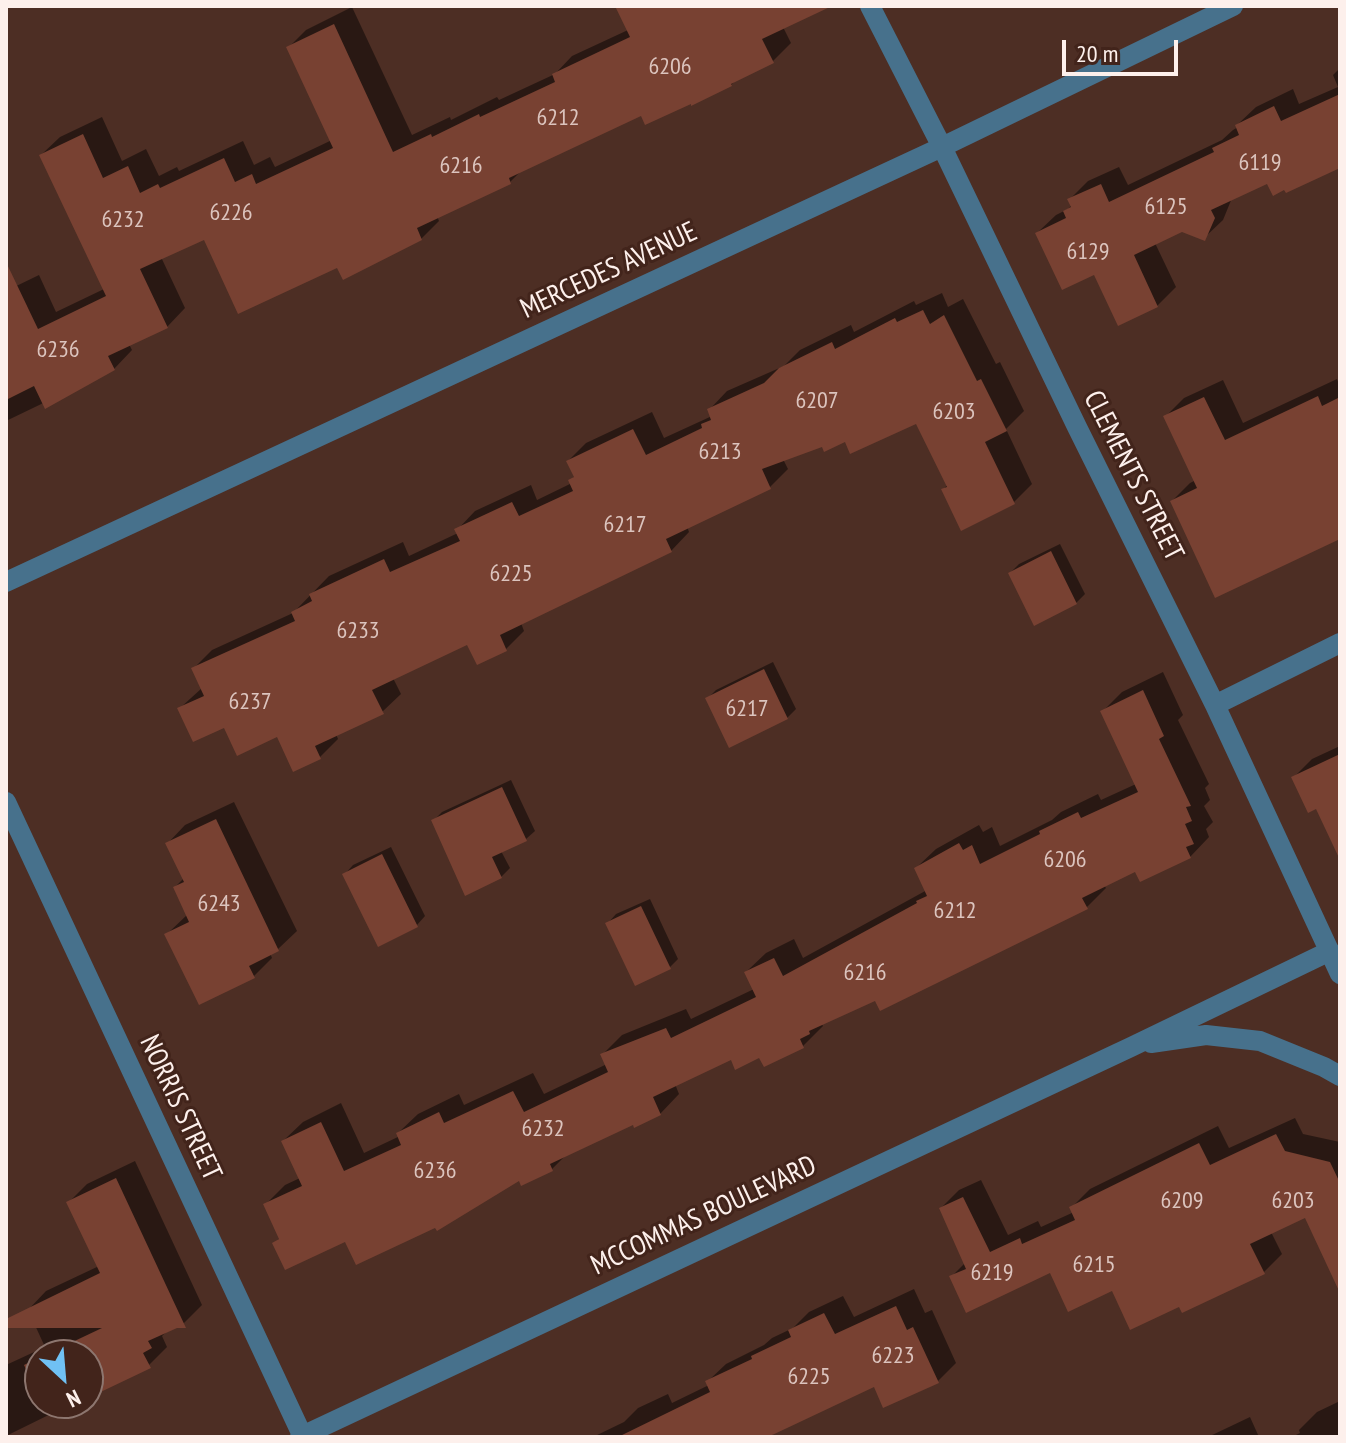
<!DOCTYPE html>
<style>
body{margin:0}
#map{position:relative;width:1346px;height:1443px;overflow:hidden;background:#4d2e24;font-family:"PT Sans Narrow",sans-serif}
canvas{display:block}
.frame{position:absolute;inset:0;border:8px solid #fdf0ec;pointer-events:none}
.north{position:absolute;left:24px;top:1339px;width:80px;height:80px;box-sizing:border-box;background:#42241b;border:2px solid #8d766f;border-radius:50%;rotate:154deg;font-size:22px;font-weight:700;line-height:32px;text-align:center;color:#fdf0ec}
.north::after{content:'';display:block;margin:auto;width:28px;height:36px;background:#70c1f4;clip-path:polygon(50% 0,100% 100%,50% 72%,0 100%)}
.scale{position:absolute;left:1062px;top:40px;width:116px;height:36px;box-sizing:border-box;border:4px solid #fdf0ec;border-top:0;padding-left:10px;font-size:24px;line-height:28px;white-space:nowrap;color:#fdf0ec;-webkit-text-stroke:6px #42241b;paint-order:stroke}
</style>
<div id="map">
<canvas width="1346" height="1443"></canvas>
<div class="frame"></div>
<div class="north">N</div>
<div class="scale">20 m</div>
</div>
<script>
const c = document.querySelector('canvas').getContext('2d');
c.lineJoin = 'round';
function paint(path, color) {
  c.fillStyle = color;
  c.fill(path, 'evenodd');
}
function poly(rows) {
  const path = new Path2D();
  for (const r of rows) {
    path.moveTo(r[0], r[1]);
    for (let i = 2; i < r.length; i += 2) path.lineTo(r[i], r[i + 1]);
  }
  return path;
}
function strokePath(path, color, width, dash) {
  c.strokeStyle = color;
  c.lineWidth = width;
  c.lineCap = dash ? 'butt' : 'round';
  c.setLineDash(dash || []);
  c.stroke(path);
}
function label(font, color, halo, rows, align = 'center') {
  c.font = font + ' "PT Sans Narrow",sans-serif';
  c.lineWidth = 6;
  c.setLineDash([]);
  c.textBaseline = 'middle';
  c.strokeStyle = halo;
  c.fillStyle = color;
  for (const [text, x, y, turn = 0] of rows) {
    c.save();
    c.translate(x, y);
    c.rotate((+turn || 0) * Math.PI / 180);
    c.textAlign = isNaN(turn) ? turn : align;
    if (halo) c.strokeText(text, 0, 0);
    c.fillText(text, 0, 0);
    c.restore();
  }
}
paint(poly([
 [617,6,822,6,783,27,791,43,772,62,737,79,731,85,642,114,523,169,510,182,437,216,439,221,421,239,338,265,205,237,161,257,185,308,167,327,129,344,132,350,114,369,6,421,6,291,39,275,56,312,104,289,41,155,60,137,102,117,122,161,146,149,159,176,177,167,179,171,243,141,254,165,270,157,275,167,332,140,288,48,306,30,352,7,412,135,450,117,451,120,497,97,499,100,555,74,572,56,628,30],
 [1340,68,1340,166,1268,181,1232,198,1223,220,1204,238,1182,230,1155,243,1176,287,1157,306,1095,272,1037,233,1056,215,1068,209,1072,205,1070,199,1088,181,1119,167,1128,185,1222,140,1233,130,1238,127,1237,125,1256,107,1293,89,1299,104,1338,87,1333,75],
 [942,293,948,307,963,299,996,364,1000,362,1024,411,1006,429,1032,484,1014,502,943,490,948,484,917,421,823,445,783,459,788,469,770,487,687,526,689,532,671,551,521,623,524,631,506,649,478,663,468,642,393,678,401,694,382,712,336,734,338,739,320,757,278,734,225,725,180,708,202,688,193,669,212,650,293,613,329,576,403,542,409,556,458,533,457,530,475,511,531,485,537,500,572,483,571,480,575,476,568,461,586,443,652,412,664,438,712,416,709,410,727,391,784,366,800,350,851,325,854,332,914,301,916,305],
 [1337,379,1340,387,1340,537,1172,501,1190,483,1196,480,1166,416,1184,398,1223,380,1243,423],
 [1060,544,1085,594,1076,603,1010,573,1019,564],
 [773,662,796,709,787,718,707,699,716,690],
 [1163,672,1183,715,1178,720,1209,784,1205,788,1210,800,1204,806,1213,822,1206,829,1209,837,1190,857,1136,870,1104,885,1106,888,1086,908,821,1023,823,1026,803,1046,765,1064,760,1055,732,1057,675,1084,679,1094,660,1114,634,1122,567,1154,552,1169,522,1183,520,1178,436,1226,346,1239,274,1243,281,1237,265,1205,285,1185,300,1178,283,1141,303,1122,341,1103,364,1153,400,1136,398,1133,418,1114,459,1094,464,1105,533,1073,544,1094,607,1064,602,1055,622,1035,686,1009,691,1019,754,989,746,972,766,953,794,939,803,958,927,890,916,868,936,849,979,825,983,832,992,827,1000,846,1052,820,1061,812,1098,794,1101,800,1136,784,1103,711,1122,692],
 [1340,746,1340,824,1317,807,1294,777,1312,759],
 [511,780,535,831,526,839,501,851,510,868,501,877,433,821,442,812],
 [234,802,297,931,278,949,270,953,272,958,254,976,200,1002,167,934,188,914,175,887,184,878,167,844,185,825],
 [391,847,425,916,417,925,345,874,353,865],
 [650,899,678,959,669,968,608,923,616,914],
 [1295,1118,1303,1134,1340,1142,1340,1267,1306,1215,1271,1232,1282,1254,1264,1272,1180,1304,1051,1271,951,1277,965,1263,941,1208,959,1190,981,1180,1008,1235,1038,1221,1041,1227,1074,1212,1072,1207,1090,1189,1218,1126,1229,1148],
 [135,1161,202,1305,184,1323,167,1331,162,1336,167,1347,149,1365,88,1396,88,1355,40,1355,40,1403,73,1403,6,1436,6,1365,45,1347,28,1310,46,1291,99,1266,69,1202,87,1184],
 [914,1289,925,1313,932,1310,956,1363,938,1381,875,1385,778,1430,770,1437,593,1437,624,1422,638,1408,668,1394,672,1403,709,1385,707,1382,726,1364,764,1345,772,1338,793,1328,809,1312,843,1296,854,1317],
 [1340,1401,1340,1437,1292,1437,1300,1433,1299,1430,1317,1412],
 [1250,1417,1259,1437,1208,1437]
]), '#0007');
paint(poly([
 [615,6,832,6,762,39,774,63,731,84,732,86,691,106,691,104,645,125,641,116,509,178,511,184,417,228,422,240,343,280,337,268,238,314,204,240,140,269,168,328,108,356,115,370,45,409,34,386,6,400,6,262,38,329,106,296,39,155,83,134,103,178,128,166,140,193,158,184,160,188,224,158,235,182,252,174,256,184,333,148,286,47,334,24,393,152,431,134,432,137,479,114,480,117,555,82,552,74,630,37],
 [1340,94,1340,168,1286,193,1284,190,1273,196,1267,184,1211,210,1215,218,1205,241,1182,232,1134,255,1158,307,1118,326,1094,275,1062,290,1035,233,1066,218,1063,211,1071,207,1067,199,1101,184,1109,202,1214,152,1212,148,1239,135,1235,125,1274,106,1281,121],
 [923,310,930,324,944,315,977,381,981,379,1007,431,985,442,1015,504,961,531,941,489,947,487,916,424,850,454,845,442,824,452,822,447,762,469,771,489,666,539,672,552,500,635,507,651,477,665,467,645,372,690,384,714,315,746,321,759,293,772,277,737,237,756,224,728,193,742,177,708,204,696,191,668,295,621,291,612,312,601,309,594,384,559,390,572,460,541,454,529,512,502,519,516,573,491,568,480,574,477,566,461,633,429,646,455,702,428,701,424,711,420,707,409,764,383,779,368,832,342,835,349,895,318,897,322],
 [1318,396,1322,406,1340,397,1340,539,1215,598,1170,501,1197,488,1163,416,1204,397,1225,440],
 [1051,551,1077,604,1034,626,1008,573],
 [764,669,788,719,729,748,705,698],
 [1143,690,1164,736,1159,739,1191,806,1186,807,1192,821,1185,824,1194,844,1186,847,1191,858,1140,882,1135,872,1082,898,1088,909,880,1011,875,1001,809,1031,810,1034,800,1039,804,1048,764,1067,759,1058,735,1070,731,1060,653,1097,661,1115,634,1128,633,1125,550,1164,553,1171,521,1186,519,1181,437,1231,435,1228,356,1265,345,1242,285,1270,272,1243,279,1239,263,1204,302,1186,281,1141,321,1122,344,1171,401,1145,396,1133,439,1112,444,1123,513,1091,524,1112,608,1072,600,1054,666,1028,671,1038,756,997,744,972,774,958,783,976,917,903,916,901,927,896,914,868,959,843,963,850,972,845,980,864,1040,834,1039,831,1078,812,1081,818,1138,792,1100,711],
 [1340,754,1340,860,1316,809,1308,813,1291,777],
 [502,787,527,841,492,857,502,878,465,896,431,820],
 [216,819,279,951,249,966,255,978,199,1005,164,934,189,922,173,887,184,882,165,843],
 [382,854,418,927,378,947,342,874],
 [641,906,671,969,635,986,605,923],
 [1276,1134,1285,1151,1330,1162,1340,1183,1340,1293,1305,1218,1250,1244,1265,1274,1182,1313,1179,1307,1130,1330,1112,1291,1068,1312,1050,1273,966,1313,949,1276,966,1269,939,1208,963,1197,990,1252,1020,1238,1022,1244,1075,1220,1069,1207,1199,1143,1210,1165],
 [116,1178,186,1328,177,1328,148,1341,152,1348,143,1353,151,1368,88,1398,88,1355,45,1355,102,1328,6,1328,6,1319,100,1273,66,1202],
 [896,1306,907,1330,913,1327,939,1383,883,1408,874,1387,768,1437,618,1437,710,1392,705,1381,752,1359,751,1356,791,1337,788,1330,824,1313,835,1334],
 [40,1357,40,1400,24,1365]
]), '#784132');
strokePath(poly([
 [870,6,942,147,1077,427,1215,705,1340,974],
 [6,582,942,147,1233,6],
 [1215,705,1340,643],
 [6,802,303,1437],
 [1151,1043,1206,1035,1260,1041,1324,1067,1340,1076],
 [300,1437,1131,1047,1330,951]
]), '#47718c', 20);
label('24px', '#dcc4be', null, [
 ["6206",670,67],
 ["6212",558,118],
 ["6119",1260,163],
 ["6216",461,166],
 ["6125",1166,207],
 ["6226",231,213],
 ["6232",123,220],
 ["6129",1088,252],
 ["6236",58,350],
 ["6207",817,401],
 ["6203",954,412],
 ["6213",720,452],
 ["6217",625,525],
 ["6225",511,574],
 ["6233",358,631],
 ["6237",250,702],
 ["6217",747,709],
 ["6206",1065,860],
 ["6243",219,904],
 ["6212",955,911],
 ["6216",865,973],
 ["6232",543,1129],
 ["6236",435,1171],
 ["6209",1182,1201],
 ["6203",1293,1201],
 ["6215",1094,1265],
 ["6219",992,1273],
 ["6223",893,1356],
 ["6225",809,1377]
]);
label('28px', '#fdf0ec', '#42241b', [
 ["MERCEDES AVENUE",609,271,-25],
 ["CLEMENTS STREET",1133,476,63],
 ["NORRIS STREET",180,1108,65],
 ["MCCOMMAS BOULEVARD",704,1216,-25]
]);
</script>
